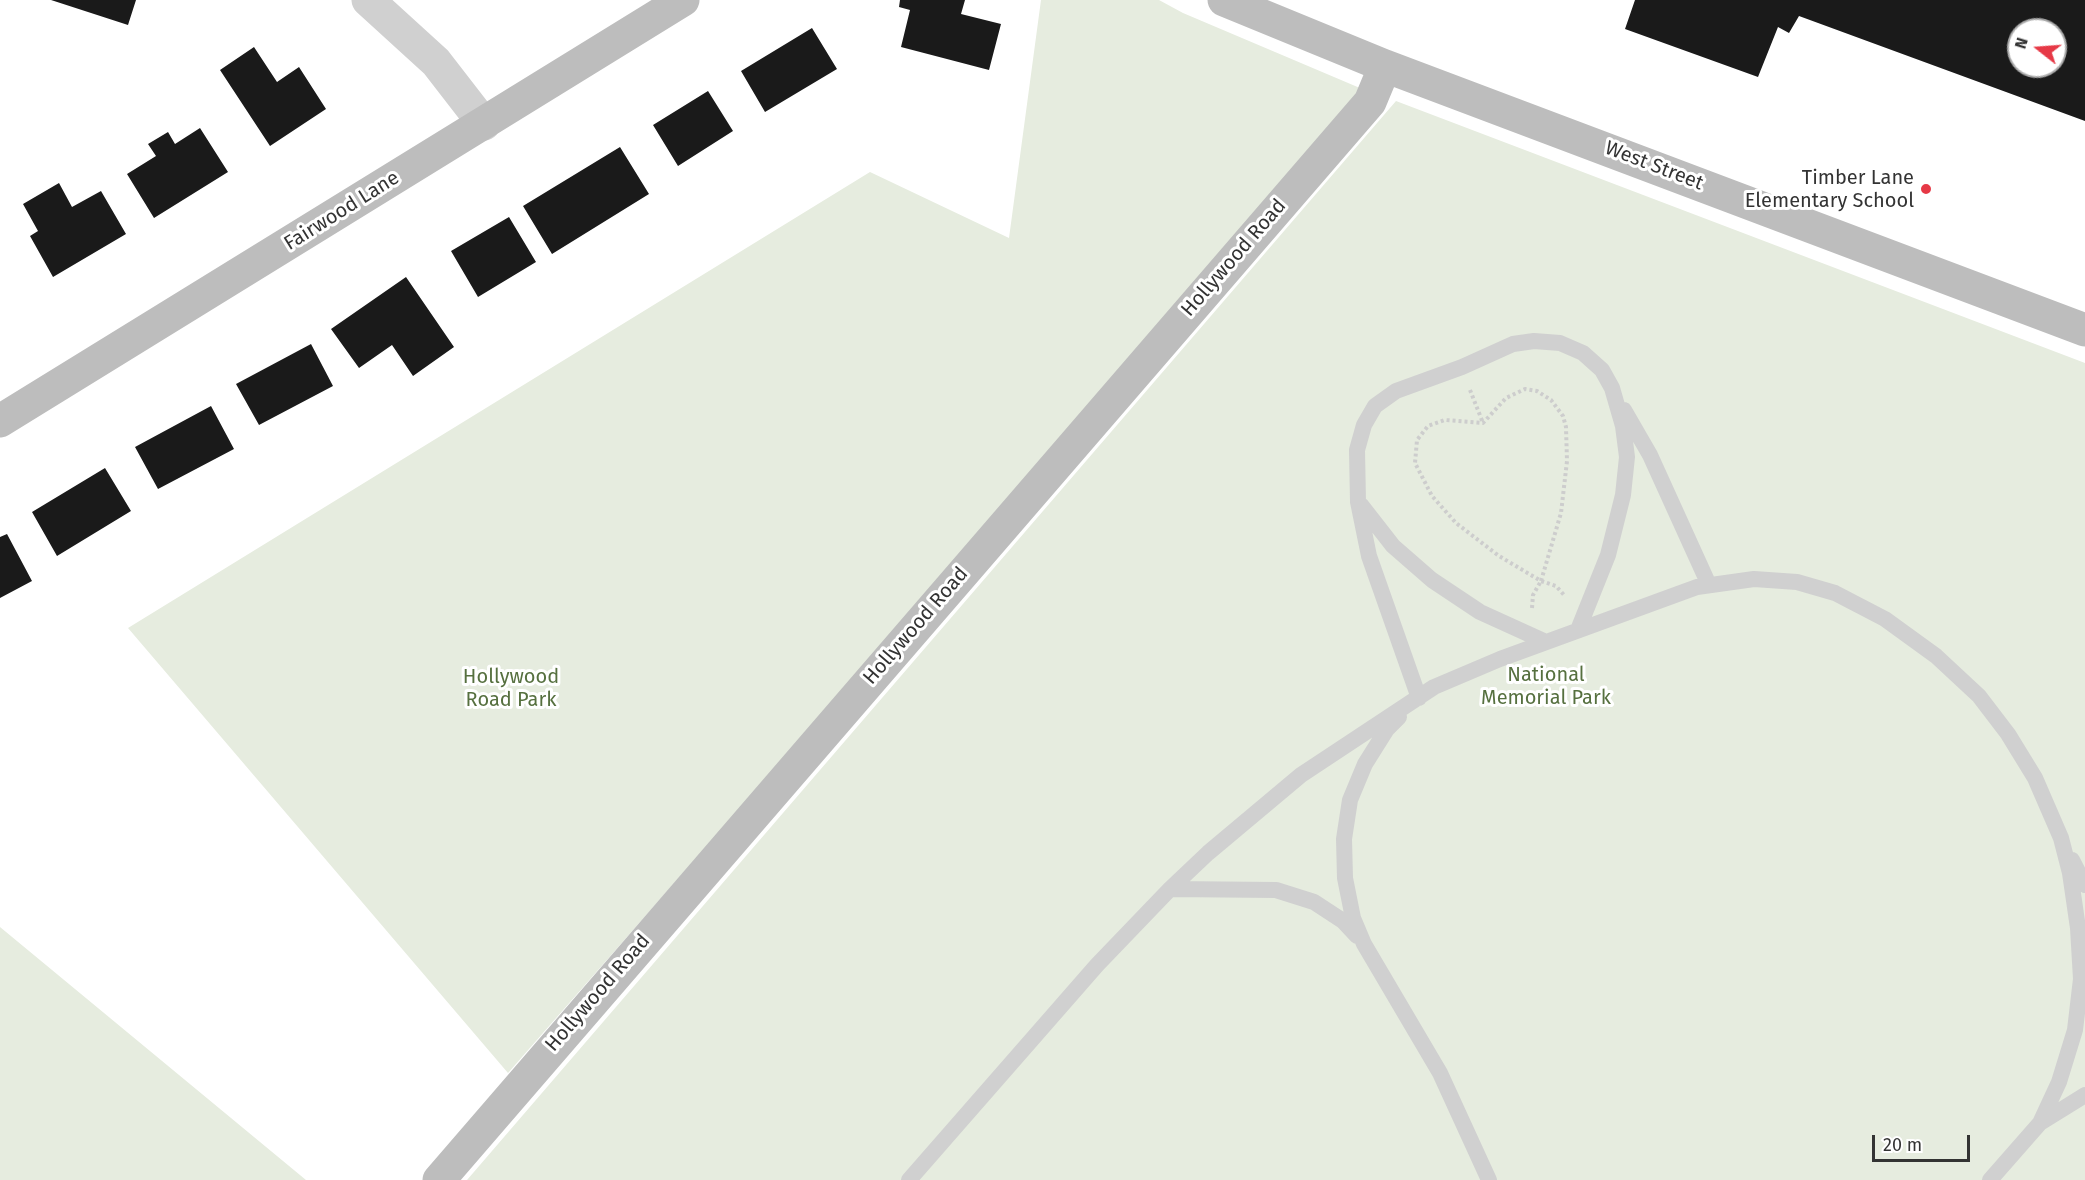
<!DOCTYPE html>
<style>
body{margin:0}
#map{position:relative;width:2085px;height:1180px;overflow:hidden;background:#fff;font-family:"Fira Sans",sans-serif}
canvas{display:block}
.north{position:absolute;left:2007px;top:18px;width:60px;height:60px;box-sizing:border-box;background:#fff;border:2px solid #adadad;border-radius:50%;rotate:287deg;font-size:16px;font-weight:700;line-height:24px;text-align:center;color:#333}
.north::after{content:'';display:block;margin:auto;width:21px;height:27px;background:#e63946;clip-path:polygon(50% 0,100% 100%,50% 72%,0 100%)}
.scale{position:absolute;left:1872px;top:1135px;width:98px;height:27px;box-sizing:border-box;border:3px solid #333;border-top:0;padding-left:8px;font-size:18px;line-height:21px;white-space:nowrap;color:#333;-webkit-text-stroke:4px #fff;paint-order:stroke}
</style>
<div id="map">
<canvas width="2085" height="1180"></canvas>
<div class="north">N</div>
<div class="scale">20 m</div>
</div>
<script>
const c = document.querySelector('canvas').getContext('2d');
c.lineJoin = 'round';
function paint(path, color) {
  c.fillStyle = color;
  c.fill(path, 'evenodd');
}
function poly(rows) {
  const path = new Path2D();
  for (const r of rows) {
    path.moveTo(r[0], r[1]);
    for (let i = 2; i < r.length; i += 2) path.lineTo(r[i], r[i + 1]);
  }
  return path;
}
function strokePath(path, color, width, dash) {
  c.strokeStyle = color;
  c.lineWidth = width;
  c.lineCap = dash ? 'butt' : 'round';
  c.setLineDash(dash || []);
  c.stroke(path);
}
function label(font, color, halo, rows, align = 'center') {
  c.font = font + ' "Fira Sans",sans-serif';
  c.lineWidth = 6;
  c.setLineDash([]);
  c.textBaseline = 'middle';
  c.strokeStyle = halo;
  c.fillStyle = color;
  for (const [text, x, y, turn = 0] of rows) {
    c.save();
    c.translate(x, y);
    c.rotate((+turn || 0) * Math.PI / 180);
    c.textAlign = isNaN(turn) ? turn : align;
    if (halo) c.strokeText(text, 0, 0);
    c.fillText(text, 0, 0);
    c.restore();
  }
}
paint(poly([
 [1041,0,1159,0,1183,13,1367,91,508,1073,128,628,870,172,1009,238],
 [1396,101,2085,363,2085,1180,467,1180],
 [0,927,306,1180,0,1180]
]), '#e6ecdf');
paint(poly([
 [51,0,136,0,128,25],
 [900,0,965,0,961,14,1001,24,989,70,901,47,910,10,899,7],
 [1635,0,2085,0,2085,121,1799,16,1789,33,1778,27,1758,77,1625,29],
 [2019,30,2055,30,2055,66,2019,66],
 [812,28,837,69,765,112,741,71],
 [254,47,277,82,299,67,326,109,270,146,220,70],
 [708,91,733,131,678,166,653,125],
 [200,128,228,172,154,218,127,174,156,156,148,144,168,132,175,144],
 [620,147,649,194,552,254,523,206],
 [59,183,72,207,101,191,126,234,53,277,30,236,38,231,23,204],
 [509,217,536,262,478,297,451,251],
 [406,277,454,347,413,376,392,345,359,368,331,329],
 [311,344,333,386,259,425,236,384],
 [211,406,234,449,158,489,135,447],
 [105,468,131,511,57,556,32,512],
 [7,534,32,581,0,598,0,537]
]), '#1a1a1a');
strokePath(poly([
 [1470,390,1483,423],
 [1541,581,1561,513,1567,461,1566,427,1563,416,1551,400,1537,391,1525,389,1506,398,1483,423,1445,420,1428,426,1417,440,1415,463,1432,496,1456,523,1499,556,1541,581,1556,586,1564,595],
 [1532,608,1533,595,1541,581]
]), '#cdcdcd', 4, [3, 3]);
strokePath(poly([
 [1624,410,1650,455,1709,585],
 [1361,505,1393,546,1432,580,1480,612,1546,642],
 [1419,698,1369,556,1358,502,1357,450,1364,425,1375,406,1396,391,1462,367,1513,344,1534,341,1560,343,1583,353,1602,370,1612,388,1623,426,1627,457,1623,495,1608,555,1578,630],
 [1399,717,1387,729,1365,764,1350,800,1344,839,1345,878,1353,918,1364,944,1440,1073,1489,1180],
 [2072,860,2085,885],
 [1170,889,1276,890,1314,902,1343,921,1357,936],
 [2040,1123,2085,1095],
 [909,1180,1097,965,1170,889,1208,853,1301,775,1434,687,1500,659,1697,587,1754,579,1797,582,1835,593,1885,619,1936,656,1979,696,2008,734,2035,778,2061,838,2070,873,2078,928,2081,979,2075,1030,2059,1082,2040,1123,1990,1180]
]), '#d0d0d0', 16);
strokePath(poly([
 [368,0,436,62,484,124]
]), '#d0d0d0', 33);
strokePath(poly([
 [1224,0,1385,66,2085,330],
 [0,421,683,0],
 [439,1180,1370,102,1385,66]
]), '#bdbdbd', 33);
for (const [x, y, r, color] of [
 [1926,189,6,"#e63946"]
]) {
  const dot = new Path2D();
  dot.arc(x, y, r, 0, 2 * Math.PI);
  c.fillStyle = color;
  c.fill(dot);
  strokePath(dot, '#fff', 2);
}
label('20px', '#333', '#fff', [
 ["West Street",1654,166,21],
 ["Fairwood Lane",342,211,-32],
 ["Hollywood Road",1234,258,-49],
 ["Hollywood Road",916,626,-49],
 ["Hollywood Road",598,993,-49]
]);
label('20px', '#333', '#fff', [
 ["Timber Lane",1914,178],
 ["Elementary School",1914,201]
], 'right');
label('20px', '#56703f', '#fff', [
 ["National",1546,675],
 ["Memorial Park",1546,698],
 ["Hollywood",511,677],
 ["Road Park",511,700]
]);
</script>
